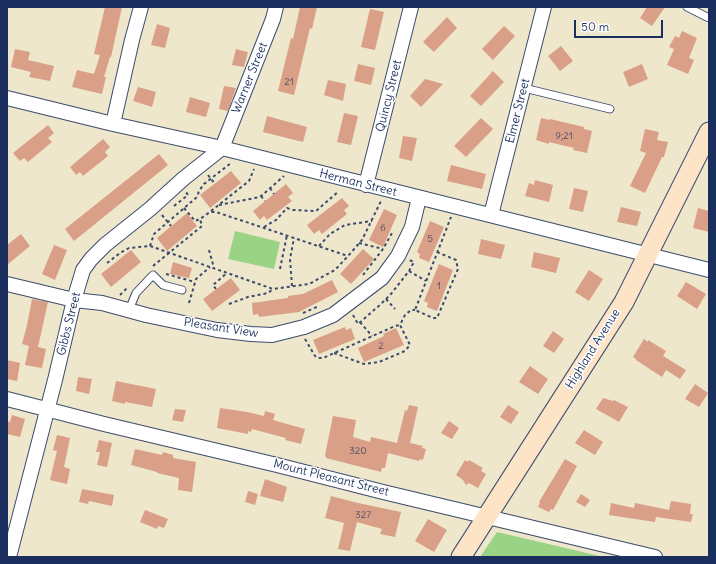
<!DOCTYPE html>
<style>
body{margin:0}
#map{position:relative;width:716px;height:564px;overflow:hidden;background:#efe7cb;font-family:Delius,sans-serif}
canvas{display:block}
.frame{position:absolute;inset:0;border:8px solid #1b2f5e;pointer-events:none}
.scale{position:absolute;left:574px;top:20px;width:89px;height:18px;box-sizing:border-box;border:2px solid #1b2f5e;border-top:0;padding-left:5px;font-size:12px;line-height:14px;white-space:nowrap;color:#1b2f5e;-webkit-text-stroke:3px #fff;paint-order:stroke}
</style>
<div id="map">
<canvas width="716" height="564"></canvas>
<div class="frame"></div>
<div class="scale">50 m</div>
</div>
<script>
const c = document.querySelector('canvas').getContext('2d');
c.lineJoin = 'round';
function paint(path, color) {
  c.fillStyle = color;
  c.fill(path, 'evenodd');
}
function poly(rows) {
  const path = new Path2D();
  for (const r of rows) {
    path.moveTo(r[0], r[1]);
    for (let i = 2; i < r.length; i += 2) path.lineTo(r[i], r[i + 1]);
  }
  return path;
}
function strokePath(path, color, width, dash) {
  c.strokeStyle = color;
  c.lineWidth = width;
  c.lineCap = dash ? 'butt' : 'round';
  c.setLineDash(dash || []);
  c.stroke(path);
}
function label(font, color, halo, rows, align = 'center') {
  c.font = font + ' Delius,sans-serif';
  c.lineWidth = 3;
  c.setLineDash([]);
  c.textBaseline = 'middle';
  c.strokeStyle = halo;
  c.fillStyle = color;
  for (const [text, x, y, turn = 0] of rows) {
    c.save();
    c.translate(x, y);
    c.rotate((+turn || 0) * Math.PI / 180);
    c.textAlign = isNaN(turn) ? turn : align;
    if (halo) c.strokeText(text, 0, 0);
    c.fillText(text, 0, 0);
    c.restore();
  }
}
paint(poly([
 [235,231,280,242,274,269,228,259],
 [497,532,604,557,480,557]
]), '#9ad386');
paint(poly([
 [105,7,122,7,111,57,110,57,104,77,106,77,102,94,72,87,77,70,94,74,100,55,94,54],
 [300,7,317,7,312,29,310,28,294,95,278,91,291,38,293,39],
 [647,7,665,7,652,26,640,18],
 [370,9,384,12,375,50,361,47],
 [447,17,457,28,434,52,423,42],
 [157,24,170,28,165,48,151,45],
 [504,26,515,36,493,60,482,49],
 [682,31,697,38,689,58,694,60,688,74,667,65,674,49,669,47,675,36,679,38],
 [561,46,573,61,560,71,548,56],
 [15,49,30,52,28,60,54,66,50,81,29,77,31,72,11,67],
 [236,49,248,52,244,67,232,65],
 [358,64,375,68,371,85,354,81],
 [642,64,648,79,629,87,623,72],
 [493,71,504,82,481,106,470,96],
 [425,79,443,84,421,107,410,96],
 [328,80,346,84,343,101,324,95],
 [224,86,236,88,228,111,219,109],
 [138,87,156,92,152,107,133,101],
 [190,97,210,103,206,117,186,112],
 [344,113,358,116,351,145,337,142],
 [267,116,307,127,303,142,263,132],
 [481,118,493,129,466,157,454,146],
 [541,118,549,120,550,119,584,127,584,129,592,131,587,153,573,150,574,148,549,142,549,144,536,140],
 [48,125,54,133,48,138,52,142,28,162,24,158,20,161,13,153],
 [645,129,659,132,657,140,668,142,664,157,662,157,645,193,630,186,646,153,640,151],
 [403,136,417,138,412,161,399,158],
 [103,139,110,147,105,152,108,156,83,176,80,172,76,175,70,167],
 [159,154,168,165,74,241,65,229],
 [451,165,486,174,482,189,447,181],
 [231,171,241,183,210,208,200,195],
 [535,180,553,185,549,202,525,196,529,183,534,185],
 [286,184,293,193,288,197,292,201,267,220,264,216,260,220,253,211],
 [574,188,588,191,583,212,569,209],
 [342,198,349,206,344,210,347,214,322,234,319,230,314,234,307,225],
 [621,207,641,212,637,226,617,222],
 [698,208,709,211,709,232,693,228],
 [384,209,397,215,383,247,369,240],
 [187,213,197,226,167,251,157,238],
 [430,221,444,227,429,262,419,258,420,254,417,252],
 [21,234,30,246,7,265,7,245],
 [481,239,505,245,501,259,478,254],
 [54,245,67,250,55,280,42,274],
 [363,249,374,259,351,284,340,274],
 [131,250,141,262,111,287,101,274],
 [534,252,560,258,556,273,531,267],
 [173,262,192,268,189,278,170,274],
 [439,264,453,270,437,311,427,307,428,303,424,301],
 [589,270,603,279,589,301,575,292],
 [231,278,240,290,212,311,203,299],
 [332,280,338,292,299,312,259,317,258,314,253,315,252,303,288,298,288,296,303,294],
 [686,282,706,294,697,309,677,296],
 [32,299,48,302,38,347,46,349,42,368,25,365,29,346,22,344,27,325],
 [345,327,346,330,351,328,355,339,319,354,313,340],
 [396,328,404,345,364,362,358,348,384,336,383,334],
 [553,331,564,339,554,353,543,346],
 [644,339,648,342,648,340,666,351,663,356,686,370,680,379,666,370,662,377,636,360,636,359,633,357],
 [7,360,20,363,17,381,7,379],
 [530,366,548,379,538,394,519,382],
 [78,377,92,379,89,394,76,391],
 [116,381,156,389,152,407,125,402,125,404,112,401],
 [695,384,708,393,699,407,685,399],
 [603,398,613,401,614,400,628,407,619,422,596,409],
 [409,405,418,407,410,443,423,446,422,448,426,449,423,460,420,459,419,461,388,453,385,468,382,468,381,472,326,458,326,456,325,455,333,416,356,420,353,437,370,442,371,437,397,443,405,410,407,411],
 [508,405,519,412,511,424,500,417],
 [220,408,247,412,264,416,265,411,275,414,273,420,305,429,301,444,285,440,286,438,252,429,251,432,248,431,248,434,217,428],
 [175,409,186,410,183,422,172,420],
 [12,415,25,419,20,437,7,434,7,421,10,422],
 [449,421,459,428,452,439,441,433],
 [584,430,603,442,595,455,575,443],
 [57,435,70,438,64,467,70,469,67,484,50,480,57,451,53,450],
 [99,440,112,443,107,467,97,465,100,452,96,452],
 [135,449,162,455,163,452,173,455,173,458,196,462,192,492,178,490,179,478,157,473,157,472,131,465],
 [565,459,577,466,553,510,551,509,549,512,538,507,540,503,539,502],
 [465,460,468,462,469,460,483,468,481,471,486,474,478,488,469,483,466,485,463,480,456,475],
 [265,479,287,487,283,502,260,496],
 [82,489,114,495,112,506,89,501,88,504,79,502],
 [248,491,258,494,255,505,245,502],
 [581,494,590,500,585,507,576,502],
 [331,496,358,503,401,512,395,537,380,534,382,529,357,522,350,551,338,549,344,523,325,518],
 [671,501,691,504,690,514,693,514,691,522,656,517,655,522,609,515,611,503,634,508,635,503,669,510],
 [145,510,168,519,164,528,158,526,157,529,140,522],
 [428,519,447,530,434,552,415,541]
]), '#d99f87');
const service = poly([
 [687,7,709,18],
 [524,88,610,109],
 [129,310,136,293,153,275,163,285,182,290]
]);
const minor = poly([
 [7,98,113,124,222,148,709,270],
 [113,124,132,40,141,7],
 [366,185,411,7],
 [491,215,544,7],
 [7,284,74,300,102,303,146,315,217,330,251,334,272,335,304,327,333,315,382,278,398,256,412,227,419,198],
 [7,399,104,424,277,465,383,492,655,557],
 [9,557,55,380,74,300,83,270,91,259,105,245,150,209,183,179,222,148,273,19,276,7]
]);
const secondary = poly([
 [461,557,624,302,709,132]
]);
strokePath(service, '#3b4b6e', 9);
strokePath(minor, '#3b4b6e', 16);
strokePath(secondary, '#3b4b6e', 21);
strokePath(poly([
 [208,175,215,184],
 [270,188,274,194],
 [261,196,265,201],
 [219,205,260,197,284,176],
 [174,206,188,195,186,192],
 [184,208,195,221,200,219,210,212,216,212,348,256],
 [211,211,249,181,254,169],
 [162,215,171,226],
 [264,227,276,220,287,208,293,210,316,211,339,191],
 [359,243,383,249],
 [150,246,154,234,197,197,199,191,204,184,231,163],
 [319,246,330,234,345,225,372,221],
 [209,250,214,268],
 [437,252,456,260,458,269,437,318,433,318,415,310,451,217],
 [107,263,120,253,129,248,150,246,273,289,309,284,335,270,348,256,362,240,381,201],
 [153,266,202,226,200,219],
 [280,269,287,235],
 [409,271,426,281],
 [166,274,195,282],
 [363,275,383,249,392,233,394,234],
 [292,286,290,259,294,238],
 [216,289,213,285,227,273],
 [120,295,128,287],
 [386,299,395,309],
 [189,303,196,279,210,267],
 [229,304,248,297,268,293,273,289],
 [303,313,319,306],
 [353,315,358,324,381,304,391,294,409,271,414,262,409,260],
 [360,322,372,336],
 [305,339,315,356,318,358,323,358,395,326,400,325],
 [334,353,364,364,379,362,405,351,410,345,400,325,405,315,411,310,415,310]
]), '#3b4b6e', 2, [3, 3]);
strokePath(service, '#fff', 7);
strokePath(minor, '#fff', 14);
strokePath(secondary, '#fee4c6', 19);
label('10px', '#4a4b68', null, [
 ["21",289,82],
 ["9;21",564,136],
 ["6",383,228],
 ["5",430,239],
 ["1",439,286],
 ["2",381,346],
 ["320",358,451],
 ["327",363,515]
]);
label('12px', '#1b2f5e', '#fff', [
 ["Warner Street",250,78,-68],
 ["Quincy Street",389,96,-76],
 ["Elmer Street",518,111,-76],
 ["Herman Street",358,183,14],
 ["Gibbs Street",69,324,-76],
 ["Pleasant View",221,328,9],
 ["Highland Avenue",593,349,-58],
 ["Mount Pleasant Street",331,478,14]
]);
</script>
